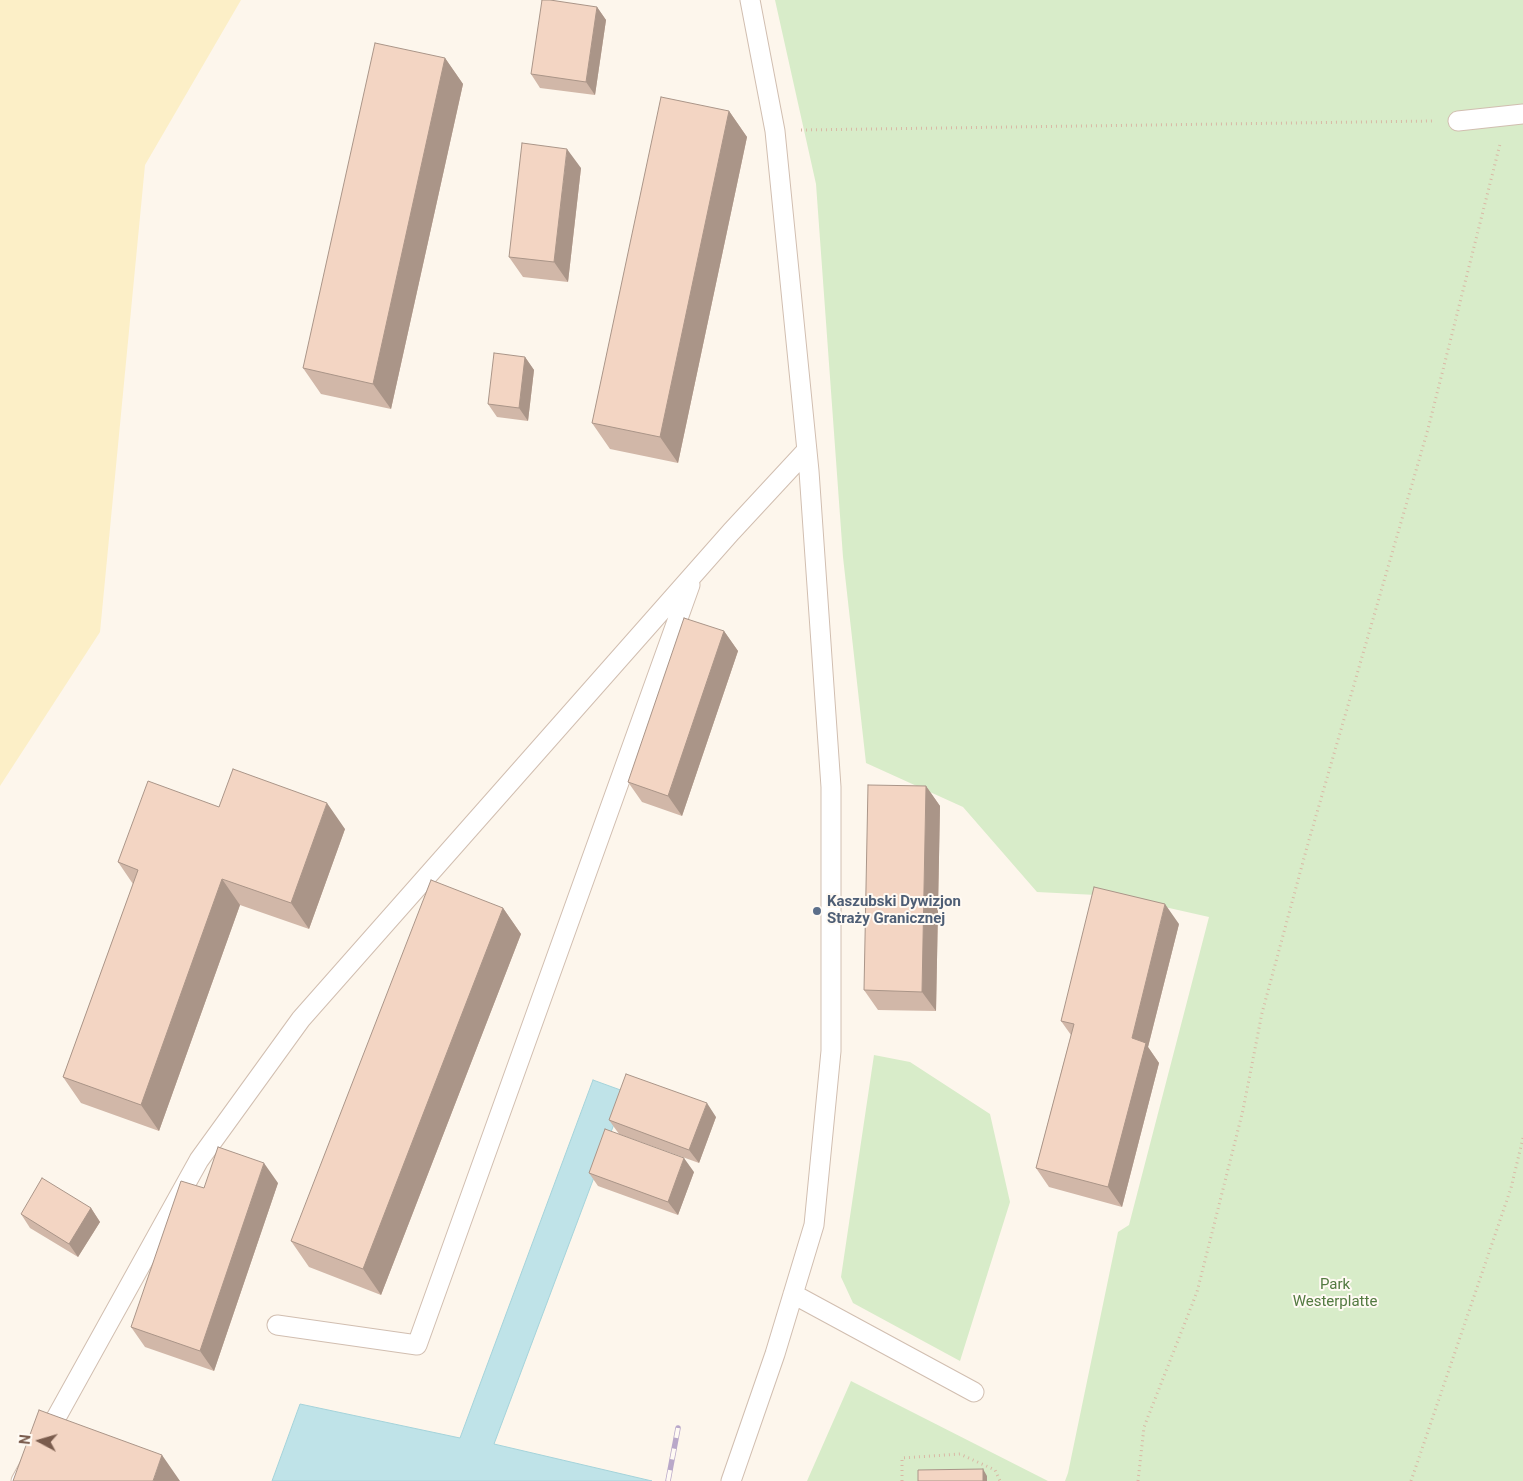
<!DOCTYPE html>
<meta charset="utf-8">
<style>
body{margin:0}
#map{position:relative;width:1523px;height:1481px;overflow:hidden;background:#fdf6ec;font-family:Roboto,sans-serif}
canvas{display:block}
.north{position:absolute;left:15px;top:1416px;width:50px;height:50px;-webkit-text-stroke:4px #fffaf3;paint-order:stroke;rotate:276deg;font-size:14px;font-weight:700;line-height:20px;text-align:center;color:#7a5c4d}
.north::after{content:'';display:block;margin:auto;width:18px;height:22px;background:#7a5c4d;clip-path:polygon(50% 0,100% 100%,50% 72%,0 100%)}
</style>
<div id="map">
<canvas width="1523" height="1481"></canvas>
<div class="north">N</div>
</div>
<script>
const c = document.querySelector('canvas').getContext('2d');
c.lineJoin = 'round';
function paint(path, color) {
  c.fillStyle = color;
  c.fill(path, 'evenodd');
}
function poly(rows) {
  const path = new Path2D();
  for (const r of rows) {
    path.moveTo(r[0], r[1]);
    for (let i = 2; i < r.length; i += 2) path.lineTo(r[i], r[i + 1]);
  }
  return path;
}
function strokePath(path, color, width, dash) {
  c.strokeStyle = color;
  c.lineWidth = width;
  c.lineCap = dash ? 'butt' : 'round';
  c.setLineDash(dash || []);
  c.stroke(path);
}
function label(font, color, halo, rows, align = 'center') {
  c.font = font + ' Roboto,sans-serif';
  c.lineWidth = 4;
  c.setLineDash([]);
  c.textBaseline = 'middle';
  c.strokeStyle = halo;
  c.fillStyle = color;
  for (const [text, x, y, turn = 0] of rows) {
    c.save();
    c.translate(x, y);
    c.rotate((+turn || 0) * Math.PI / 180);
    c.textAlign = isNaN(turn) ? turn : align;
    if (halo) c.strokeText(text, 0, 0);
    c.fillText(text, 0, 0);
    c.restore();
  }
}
paint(poly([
 [775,0,1523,0,1523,1481,1065,1481,1068,1473,1118,1232,1129,1225,1209,917,1116,896,1037,892,963,807,866,763,843,557,816,184],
 [874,1055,910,1062,990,1114,1010,1202,960,1361,853,1303,841,1277],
 [851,1381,1048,1481,807,1481]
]), '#d8ecc9');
paint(poly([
 [0,0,241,0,145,165,100,632,0,786]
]), '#fcefc7');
const water = poly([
 [593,1080,626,1092,494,1444,652,1481,272,1481,300,1404,460,1438,593,1080]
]);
paint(water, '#bfe3e8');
strokePath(water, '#a5d3da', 1);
const lane = poly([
 [1458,121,1523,114],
 [793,1294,974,1392],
 [277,1325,417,1345,690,585],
 [21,1481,199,1160,301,1019,731,532,807,450],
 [731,1481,775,1354,814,1225,831,1051,831,787,809,471,775,131,750,0]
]);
strokePath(lane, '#d1beb0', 21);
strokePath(poly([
 [801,130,1432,121],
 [902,1481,902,1458,960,1454,995,1470,1000,1481],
 [1138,1481,1144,1427,1197,1292,1243,1110,1262,1013,1307,847,1428,429,1500,144],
 [1411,1481,1511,1188,1523,1138]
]), '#d9b8a5', 3, [1, 4]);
strokePath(lane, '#fff', 19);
const rail = poly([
 [668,1481,678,1428]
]);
strokePath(rail, '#b9a8c9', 5.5);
strokePath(rail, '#fffaf3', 4, [11]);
paint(poly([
 [597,7,606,20,595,95,540,88,531,74],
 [445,58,463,84,391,409,321,394,303,368],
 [729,111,747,137,678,463,610,449,592,423],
 [581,168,568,282,523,277,509,257],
 [525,357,534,370,528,421,497,417,488,404],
 [724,631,738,651,682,816,642,802,628,782],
 [926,786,940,806,936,1011,878,1010,864,990],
 [219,807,345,829,309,929,240,905,159,1131,81,1103,63,1077,133,884,118,862],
 [503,908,521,934,381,1295,309,1267,291,1241],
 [1179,924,1148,1047,1159,1063,1122,1207,1049,1187,1036,1168,1071,1035,1061,1021],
 [716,1117,699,1163,619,1134,609,1120],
 [694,1172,678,1215,598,1186,589,1173],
 [278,1183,214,1371,145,1347,131,1327,204,1188],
 [91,1208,100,1222,78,1257,30,1228,21,1214]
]), '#d1b7a8');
paint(poly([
 [597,7,606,20,595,95,586,82],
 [445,58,463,84,391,409,373,384],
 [729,111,747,137,678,463,660,437],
 [567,149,581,168,568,282,554,262],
 [525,357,534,370,528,421,519,408],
 [724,631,738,651,682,816,668,796],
 [926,786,940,806,936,1011,922,992],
 [327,803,345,829,309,929,291,903],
 [222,879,240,905,159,1131,141,1105],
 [1165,904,1179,924,1148,1047,1159,1063,1122,1207,1108,1187,1132,1038],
 [503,908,521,934,381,1295,363,1269],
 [707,1103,716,1117,699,1163,689,1150],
 [684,1158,694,1172,678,1215,668,1202],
 [264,1163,278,1183,214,1371,200,1351],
 [91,1208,100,1222,78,1257,69,1244],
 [162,1455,180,1481,153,1481],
 [983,1469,987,1476,987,1481,983,1481]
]), '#aa9588');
const building = poly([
 [542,0,550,0,597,7,586,82,531,74,542,0],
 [375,43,445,58,373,384,303,368,375,43],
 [661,97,729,111,660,437,592,423,661,97],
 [522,143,567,149,554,262,509,257,522,143],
 [494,353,525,357,519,408,488,404,494,353],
 [684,618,724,631,668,796,628,782,684,618],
 [233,769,327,803,291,903,222,879,141,1105,63,1077,138,870,118,862,148,781,219,807,233,769],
 [868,785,926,786,922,992,864,990,868,785],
 [431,880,503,908,363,1269,291,1241,431,880],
 [1094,887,1165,904,1132,1038,1146,1043,1108,1187,1036,1168,1074,1024,1061,1021,1094,887],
 [626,1074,707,1103,689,1150,609,1120,626,1074],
 [605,1129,684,1158,668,1202,589,1173,605,1129],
 [218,1147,264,1163,200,1351,131,1327,181,1181,204,1188,218,1147],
 [42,1178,91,1208,69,1244,21,1214,42,1178],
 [39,1410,162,1455,153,1481,13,1481,39,1410],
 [983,1469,983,1481,918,1481,918,1470,983,1469]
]);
paint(building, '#f3d5c3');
strokePath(building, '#aa9588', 1);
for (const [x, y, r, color] of [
 [817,911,5,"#5c6f8a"]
]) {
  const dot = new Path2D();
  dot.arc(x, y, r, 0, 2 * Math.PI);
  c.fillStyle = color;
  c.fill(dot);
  strokePath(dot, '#fffaf3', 2);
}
label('bold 15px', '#4e5e75', '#fffaf3', [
 ["Kaszubski Dywizjon",827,902],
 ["Straży Granicznej",827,919]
], 'left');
label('15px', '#537a41', '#fffaf3', [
 ["Park",1335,1285],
 ["Westerplatte",1335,1302]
]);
</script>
